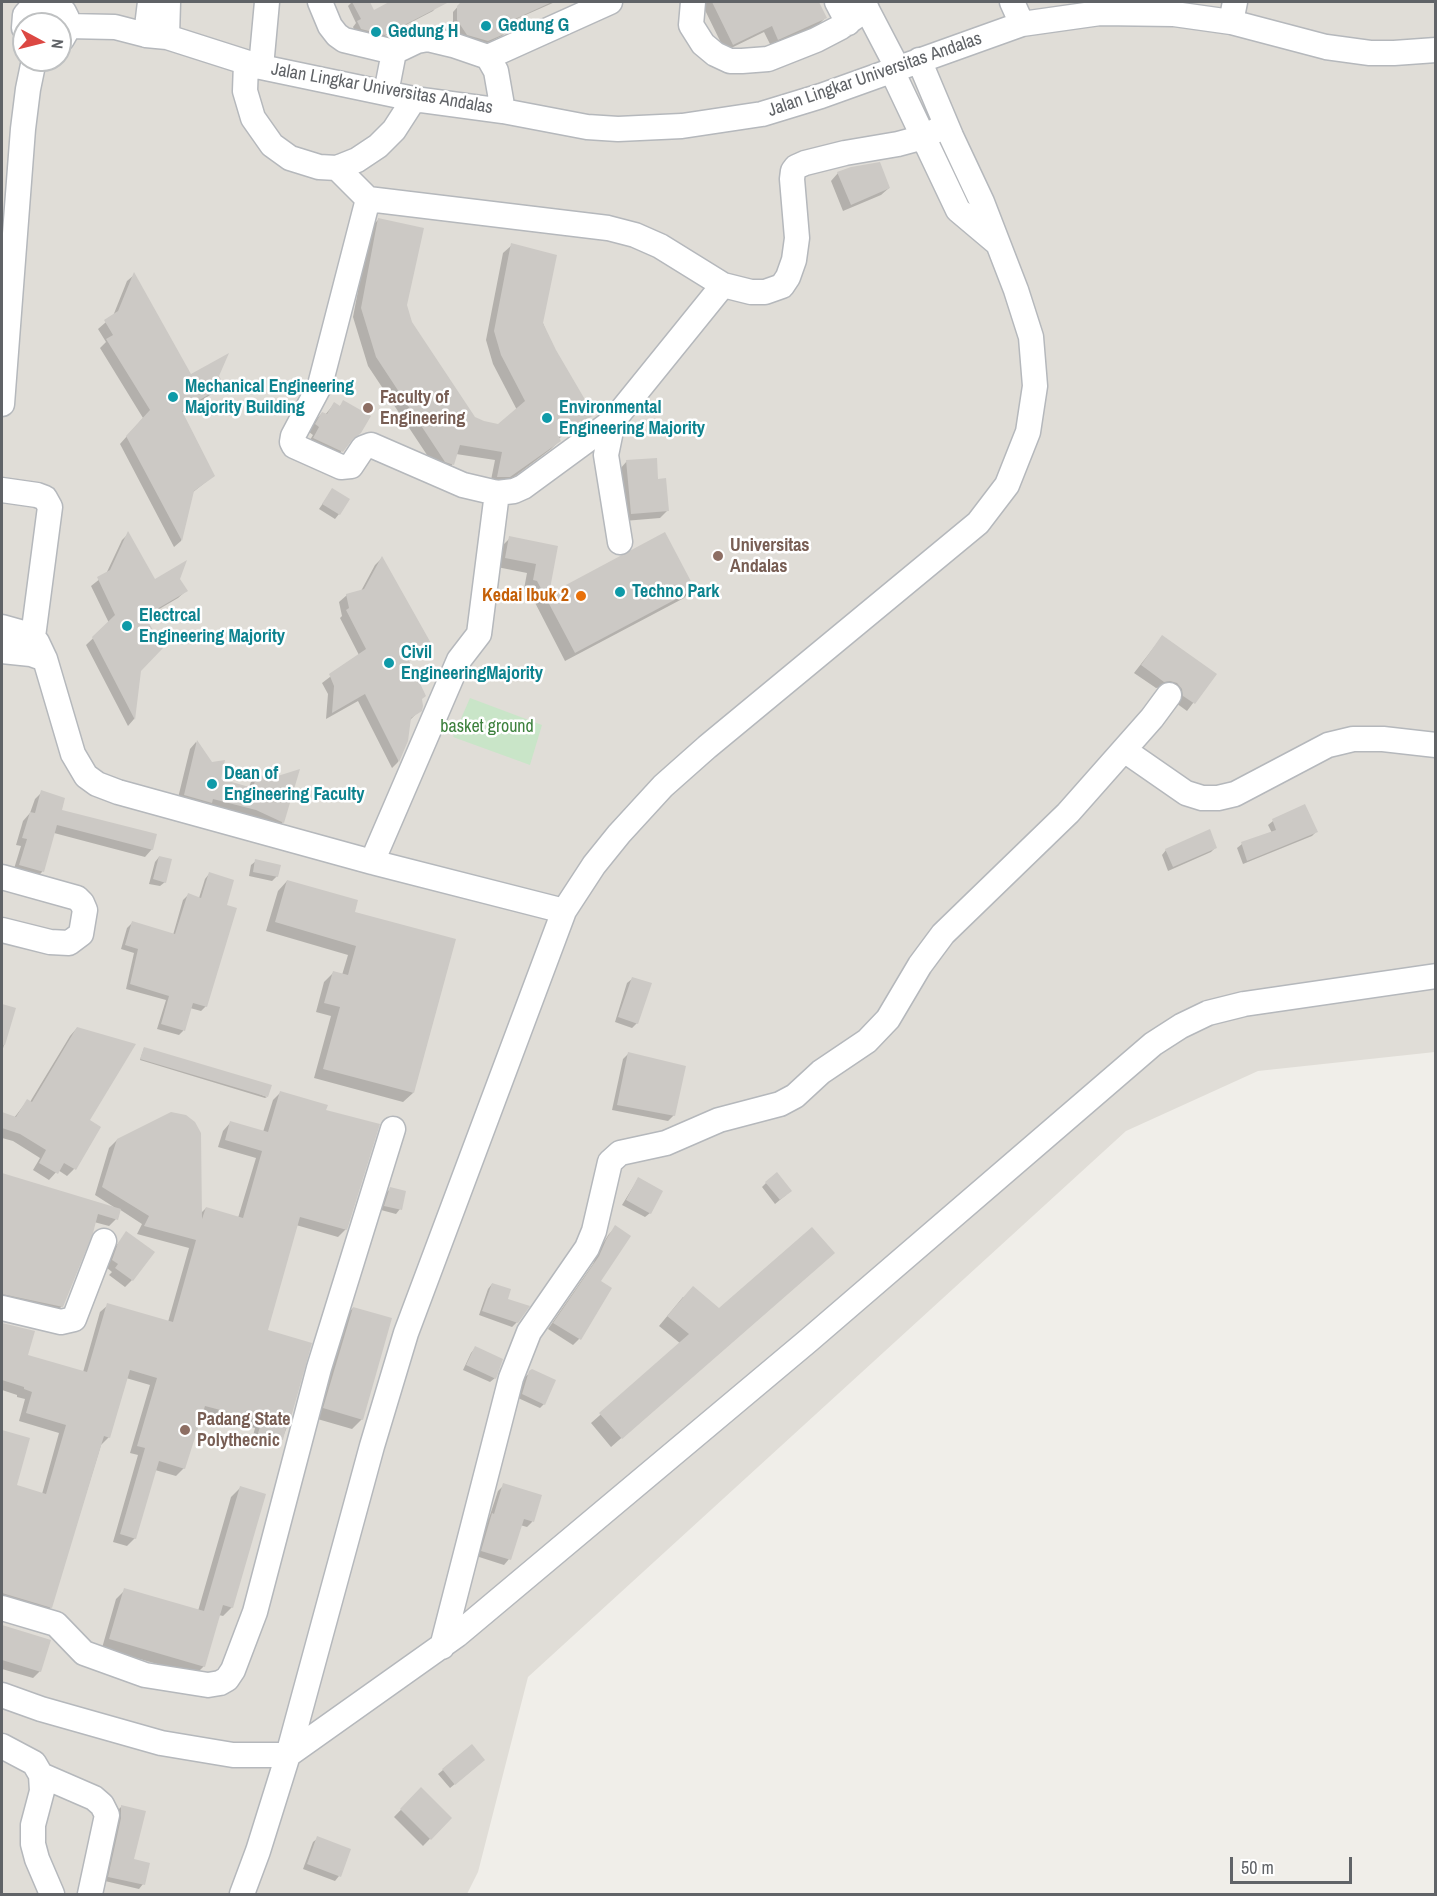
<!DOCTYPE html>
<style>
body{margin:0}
#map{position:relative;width:1437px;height:1896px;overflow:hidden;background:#f0eee9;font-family:"Archivo Narrow",sans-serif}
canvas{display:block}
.frame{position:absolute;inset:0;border:3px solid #606367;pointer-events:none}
.north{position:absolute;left:12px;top:12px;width:60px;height:60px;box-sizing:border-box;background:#fff;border:2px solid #bfc1c2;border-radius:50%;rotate:97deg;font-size:16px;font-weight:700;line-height:24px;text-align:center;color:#606367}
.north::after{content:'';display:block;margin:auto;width:21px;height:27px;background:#dc4843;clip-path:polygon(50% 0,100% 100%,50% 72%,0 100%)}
.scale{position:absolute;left:1230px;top:1857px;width:122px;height:27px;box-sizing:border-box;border:3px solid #606367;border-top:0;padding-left:8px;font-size:18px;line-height:21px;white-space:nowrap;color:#606367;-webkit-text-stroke:4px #fff;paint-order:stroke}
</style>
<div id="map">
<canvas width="1437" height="1896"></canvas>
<div class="frame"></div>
<div class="north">N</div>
<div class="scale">50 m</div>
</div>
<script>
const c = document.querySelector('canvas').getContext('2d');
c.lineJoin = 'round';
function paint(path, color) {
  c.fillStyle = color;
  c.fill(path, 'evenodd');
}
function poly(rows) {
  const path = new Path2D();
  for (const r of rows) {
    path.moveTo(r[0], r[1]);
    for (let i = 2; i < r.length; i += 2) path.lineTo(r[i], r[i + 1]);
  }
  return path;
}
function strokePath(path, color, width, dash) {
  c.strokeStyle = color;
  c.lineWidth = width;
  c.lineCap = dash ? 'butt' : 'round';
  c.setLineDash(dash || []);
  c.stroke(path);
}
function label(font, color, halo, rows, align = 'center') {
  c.font = font + ' "Archivo Narrow",sans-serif';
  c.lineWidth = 5;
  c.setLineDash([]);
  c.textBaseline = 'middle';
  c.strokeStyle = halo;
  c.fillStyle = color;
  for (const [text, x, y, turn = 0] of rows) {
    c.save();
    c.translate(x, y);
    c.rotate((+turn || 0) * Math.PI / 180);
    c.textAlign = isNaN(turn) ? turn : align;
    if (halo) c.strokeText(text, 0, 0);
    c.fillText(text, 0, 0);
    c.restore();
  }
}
paint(poly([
 [2,2,1435,2,1435,1052,1258,1071,1126,1131,528,1677,478,1872,467,1894,2,1894],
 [24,24,60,24,60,60,24,60]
]), '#e0ddd7');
paint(poly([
 [470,698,542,725,530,765,453,737]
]), '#c9e5c8');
paint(poly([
 [352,2,368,2,373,12,393,2,435,2,437,6,433,11,379,39,356,34,353,27,356,23,348,6],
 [462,2,555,2,512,21,507,31,502,36,483,45,462,39,453,24,453,12],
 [701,2,817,2,825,18,818,25,771,46,764,32,725,51],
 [838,173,889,188,881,195,843,211,831,181],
 [378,220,410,322,474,418,484,423,499,425,517,410,493,364,486,340,503,253,512,245,554,351,592,414,583,423,558,439,559,441,551,449,506,483,490,485,495,460,456,454,452,465,444,473,437,470,368,366,353,317,370,228],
 [134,275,190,376,222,385,215,392,181,413,213,476,192,493,181,541,174,547,120,444,143,418,100,348,106,342,98,329,113,316,127,281],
 [344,402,360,432,347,444,335,459,307,445,313,435,309,432,315,421,322,413,325,415,334,404,339,407],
 [627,461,657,480,668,510,660,518,624,521,620,469],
 [332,490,339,514,335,519,319,509],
 [128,534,154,581,178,579,186,591,178,598,144,618,134,719,128,726,86,645,109,623,91,586,106,574,122,540],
 [510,538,557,547,547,597,693,588,684,598,565,661,528,589,524,589,527,573,497,567,501,547],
 [382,558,430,645,423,652,406,656,420,710,410,720,407,741,398,762,392,768,358,701,326,719,328,694,322,683,359,655,340,618,342,616,339,602,347,595,361,591,375,565],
 [1162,637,1215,674,1187,711,1176,703,1162,687,1156,688,1134,673],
 [196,742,212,764,219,780,248,789,251,782,258,775,283,822,276,829,177,802,190,749],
 [42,792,60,811,152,849,145,857,54,833,42,872,35,879,13,872,21,846,16,845,23,821,30,813,35,799],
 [1273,821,1316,832,1312,836,1243,864,1237,848,1242,844,1272,833,1268,825],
 [1215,848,1211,852,1168,871,1162,855,1166,850],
 [159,857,165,882,160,886,149,884,155,862],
 [256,861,277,876,272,881,249,876,251,865],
 [209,874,225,906,206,1006,201,1011,190,1008,183,1031,179,1035,157,1029,166,1000,126,989,134,953,121,949,127,928,132,923,173,935,183,900,188,895,199,898,205,879],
 [287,881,353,913,413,1093,403,1102,314,1078,331,1016,316,1012,324,982,333,973,342,975,348,955,266,931,278,891],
 [632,979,637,1023,632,1028,615,1022,627,983],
 [2,1005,14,1009,2,1052],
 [77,1028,88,1121,74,1169,67,1176,58,1170,49,1180,33,1170,40,1158,13,1141,2,1138,2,1141,2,1113,14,1118,27,1101,30,1102,70,1036],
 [144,1048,267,1097,265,1098,140,1060],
 [629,1053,674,1115,668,1121,612,1110,623,1059],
 [281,1092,325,1111,346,1229,338,1237,296,1225,266,1331,287,1427,282,1439,274,1447,252,1440,255,1428,201,1414,184,1468,176,1476,155,1470,135,1538,127,1546,113,1542,138,1455,130,1453,150,1385,126,1378,109,1437,101,1445,51,1607,43,1615,2,1603,2,1432,28,1440,15,1486,42,1494,59,1433,19,1421,25,1399,17,1397,17,1395,2,1390,2,1324,33,1332,26,1356,83,1372,100,1312,108,1305,168,1322,189,1248,137,1234,142,1224,119,1209,116,1219,109,1226,94,1222,62,1306,55,1313,2,1302,2,1174,117,1209,95,1195,109,1148,117,1140,200,1214,206,1208,238,1218,256,1158,218,1147,223,1131,230,1123,263,1132,273,1100],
 [638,1179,650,1213,645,1217,622,1205],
 [766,1183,786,1195,775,1204,762,1187],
 [391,1188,400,1209,396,1214,381,1210,386,1193],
 [616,1227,579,1339,573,1345,548,1329,593,1264,600,1248,609,1234],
 [127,1233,132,1280,125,1287,109,1275,112,1272,106,1267,111,1252],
 [823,1262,611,1447,591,1423,681,1344,659,1326,683,1297,719,1310],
 [492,1284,506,1300,517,1322,512,1327,479,1315,488,1289],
 [353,1308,362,1419,352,1429,314,1418,343,1318],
 [475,1348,495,1378,490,1382,463,1370,471,1353],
 [532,1371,544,1404,540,1408,518,1398,525,1377],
 [504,1485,540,1496,532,1522,527,1527,520,1525,509,1559,504,1565,476,1556,486,1521,489,1518,498,1491],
 [240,1488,232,1607,223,1616,219,1615,204,1666,195,1675,102,1648,116,1599,125,1590,198,1611,231,1497],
 [2,1627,49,1641,40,1671,33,1678,2,1669],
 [479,1764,450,1788,438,1774,443,1770],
 [421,1789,450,1818,423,1846,394,1817],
 [121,1807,132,1860,143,1884,139,1889,105,1881,117,1811],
 [318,1838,349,1850,339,1876,335,1881,303,1869,313,1842]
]), '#0003');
paint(poly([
 [352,2,370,2,374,10,389,2,449,2,385,35,361,29,357,21,361,19],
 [461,2,552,2,515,19,509,32,488,41,467,35,457,20,457,6],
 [712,2,819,2,827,18,778,40,772,26,733,45],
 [880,162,890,188,851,205,837,172,851,167],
 [378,218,424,228,407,305,412,322,475,417,484,421,498,424,525,401,501,355,494,331,511,243,557,255,543,323,556,350,594,415,559,437,561,441,510,477,497,477,502,452,460,445,454,465,445,462,376,357,361,308],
 [134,272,191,374,229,353,219,376,224,385,182,411,215,476,194,491,182,541,126,436,150,410,106,339,113,335,104,320,118,311],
 [343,400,371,416,361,433,352,440,343,452,313,438,319,427,315,424,322,412,327,414,334,402,340,406],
 [657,458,658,479,666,478,669,511,631,514,626,460],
 [332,488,350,499,340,515,322,504],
 [128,531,155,579,187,560,180,579,188,591,145,616,163,648,141,671,135,720,92,637,115,615,97,577,110,570],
 [665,532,695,589,575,653,537,581,533,580,536,564,505,558,509,536,558,546,549,594],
 [382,556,432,645,405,652,426,696,422,699,423,706,422,711,411,718,408,741,399,762,365,694,332,713,334,686,329,674,366,649,346,610,349,608,346,594,364,589],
 [1162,635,1217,674,1195,704,1183,696,1182,689,1177,683,1170,681,1164,682,1141,665],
 [197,740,212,762,225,760,221,779,253,788,257,773,268,779,300,769,284,823,256,810,213,799,212,803,184,795],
 [41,790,65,798,62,810,157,834,153,850,57,825,44,872,19,865,27,839,22,838,30,812,35,813],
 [1305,804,1318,832,1247,861,1241,842,1276,830,1272,819],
 [1210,829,1217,848,1173,867,1165,849],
 [159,856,172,859,166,883,153,879],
 [255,859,281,865,278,877,253,872],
 [209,872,234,880,227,905,237,908,207,1007,193,1003,185,1031,161,1024,169,996,130,984,138,949,125,945,132,921,175,934,188,893,201,898],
 [287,880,358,900,355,912,456,939,414,1093,323,1069,340,1007,324,1003,333,971,348,975,356,946,275,922],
 [632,977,652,983,638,1024,618,1017],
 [2,1004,16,1008,5,1045,2,1045],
 [77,1027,136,1044,90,1120,101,1127,76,1170,64,1163,58,1174,39,1163,46,1150,20,1134,2,1128,2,1112,16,1117,27,1099,32,1102],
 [144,1047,272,1085,268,1097,140,1059],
 [628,1052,686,1066,675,1116,617,1105],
 [280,1091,328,1105,326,1110,380,1124,347,1230,300,1217,268,1330,312,1343,288,1428,286,1428,283,1440,258,1433,262,1421,205,1406,185,1469,159,1461,136,1539,120,1534,145,1448,137,1446,157,1378,130,1370,110,1438,104,1436,52,1608,2,1593,2,1430,30,1438,17,1485,46,1494,66,1425,26,1413,32,1392,24,1389,24,1387,2,1380,2,1323,35,1331,28,1355,87,1372,107,1303,173,1322,196,1240,144,1226,149,1216,102,1187,117,1139,171,1112,186,1115,195,1122,201,1133,202,1219,206,1207,243,1218,262,1151,225,1140,230,1121,268,1132],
 [777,1172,792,1191,780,1200,765,1182],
 [2,1173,121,1209,118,1220,98,1214,93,1233,63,1307,2,1294],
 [638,1177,663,1191,651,1214,626,1200],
 [390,1187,406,1191,402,1210,384,1206],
 [615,1225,631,1236,601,1281,612,1288,581,1340,553,1323,599,1256,606,1240],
 [812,1227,835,1253,622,1439,599,1413,689,1334,667,1316,693,1286,719,1308],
 [126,1231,155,1252,133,1281,115,1268,118,1264,112,1260,118,1243],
 [492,1283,511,1289,508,1299,530,1306,518,1323,482,1311],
 [353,1307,392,1318,363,1420,323,1408],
 [475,1346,503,1359,496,1379,466,1365],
 [532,1369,556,1380,545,1405,522,1394,529,1371],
 [503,1483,542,1495,534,1522,524,1519,511,1560,481,1551,492,1513,494,1514],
 [240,1486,266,1494,233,1608,223,1605,205,1667,109,1639,124,1588,204,1611],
 [2,1625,51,1640,41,1672,2,1660],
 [472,1744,485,1760,455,1785,442,1769],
 [421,1787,452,1818,431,1840,400,1809],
 [121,1805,146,1811,134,1859,150,1863,145,1885,108,1877,121,1818],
 [317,1836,351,1849,341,1877,307,1864]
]), '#ccc9c5');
const minor = poly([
 [320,2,330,26,337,35,344,40,394,52],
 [693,2,691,25,703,44,715,54,730,61,742,61,768,59,816,40,841,27,867,9],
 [837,2,848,23],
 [863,2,898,69],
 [1012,2,1022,24],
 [1231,22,1235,2],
 [67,26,115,27,146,35,167,37,261,67,414,99,503,111,587,127,618,129,682,126,762,114,821,96,1022,24,1100,13,1174,14,1231,22,1326,47,1370,53,1394,53,1436,50],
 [24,28,25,15,34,5,41,2,54,3,64,12,67,18,66,32,62,39],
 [146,35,150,2],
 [167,37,168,2],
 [488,57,610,2],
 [246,63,245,91,253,118,272,145,290,158,319,167,337,168,357,160,378,146,394,130,414,99],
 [261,67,267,2],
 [892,71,958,210,996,242],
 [386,93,394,52,417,41,428,39,453,45,488,57,496,71,503,111],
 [337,168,368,199,608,228,635,235,660,246,723,285,751,292,765,292,782,286,788,277,794,260,797,238,792,179,793,171,796,167,805,163,845,153,898,144,924,137,946,125],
 [368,199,320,385,293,436,292,442,294,446,341,467,351,466,363,448,371,445,463,485,497,493,514,491,523,487,613,421,723,285],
 [2,404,23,129,28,89,34,60],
 [613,421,606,455,620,542],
 [2,490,37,495,45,498,50,507,31,652],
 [2,627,27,634,37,642,45,659,73,754,86,776,97,784,118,792,372,862,564,911],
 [2,651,31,654,45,659],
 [1124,750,1186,793,1202,798,1218,798,1235,794,1328,745,1353,739,1383,739,1436,745],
 [372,862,459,660,479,634,497,493],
 [2,877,77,898,82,903,85,910,81,934,69,943,50,942,2,930],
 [2,1308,61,1322,74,1319,104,1241],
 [2,1608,56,1624,84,1653,145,1675,208,1685,220,1683,227,1679,233,1670,255,1612,319,1368,393,1129],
 [442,1647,511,1378,529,1332,587,1248,594,1231,610,1162,620,1153,666,1143,719,1120,780,1104,795,1096,821,1072,867,1041,888,1019,920,965,943,934,1068,813,1152,718,1169,695],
 [2,1695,41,1709,161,1743,233,1755,288,1755,457,1635,809,1340,1153,1044,1181,1026,1208,1013,1244,1004,1436,976],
 [2,1746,34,1763,41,1775,42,1791,33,1825,33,1844,37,1859,52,1894],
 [41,1775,94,1798,102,1805,107,1815,90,1894],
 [242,1894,258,1851,288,1755,372,1446,406,1333,564,911,594,865,619,834,663,786,707,747,978,523,1007,485,1028,432,1035,386,1031,337,1016,290,982,202,951,136,919,60]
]);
strokePath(minor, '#b5b8bc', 27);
strokePath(minor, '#fff', 24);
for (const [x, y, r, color] of [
 [486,26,6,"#0f9aa8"],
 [376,32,6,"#0f9aa8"],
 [173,397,6,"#0f9aa8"],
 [368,408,6,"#8d6e63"],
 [547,418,6,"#0f9aa8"],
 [718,556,6,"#8d6e63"],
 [620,592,6,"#0f9aa8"],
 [581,596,6,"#e8710a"],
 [127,626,6,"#0f9aa8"],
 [389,663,6,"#0f9aa8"],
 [212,784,6,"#0f9aa8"],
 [185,1430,6,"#8d6e63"]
]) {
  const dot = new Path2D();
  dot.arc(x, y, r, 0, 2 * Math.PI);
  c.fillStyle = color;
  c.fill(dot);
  strokePath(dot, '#fff', 2);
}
label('bold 18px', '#0d838f', '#fff', [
 ["Gedung G",498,26],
 ["Gedung H",388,32],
 ["Mechanical Engineering",185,387],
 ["Majority Building",185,408],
 ["Environmental",559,408],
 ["Engineering Majority",559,429],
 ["Techno Park",632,592],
 ["Electrcal",139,616],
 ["Engineering Majority",139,637],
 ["Civil",401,653],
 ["EngineeringMajority",401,674],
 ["Dean of",224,774],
 ["Engineering Faculty",224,795]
], 'left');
label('18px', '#606367', '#fff', [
 ["Jalan Lingkar Universitas Andalas",875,75,-19],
 ["Jalan Lingkar Universitas Andalas",382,89,10]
]);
label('bold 18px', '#785e54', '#fff', [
 ["Faculty of",380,398],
 ["Engineering",380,419],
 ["Universitas",730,546],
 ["Andalas",730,567],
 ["Padang State",197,1420],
 ["Polythecnic",197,1441]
], 'left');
label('bold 18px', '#c56008', '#fff', [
 ["Kedai Ibuk 2",569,596]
], 'right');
label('18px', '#3d813d', '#fff', [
 ["basket ground",487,727]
]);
</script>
